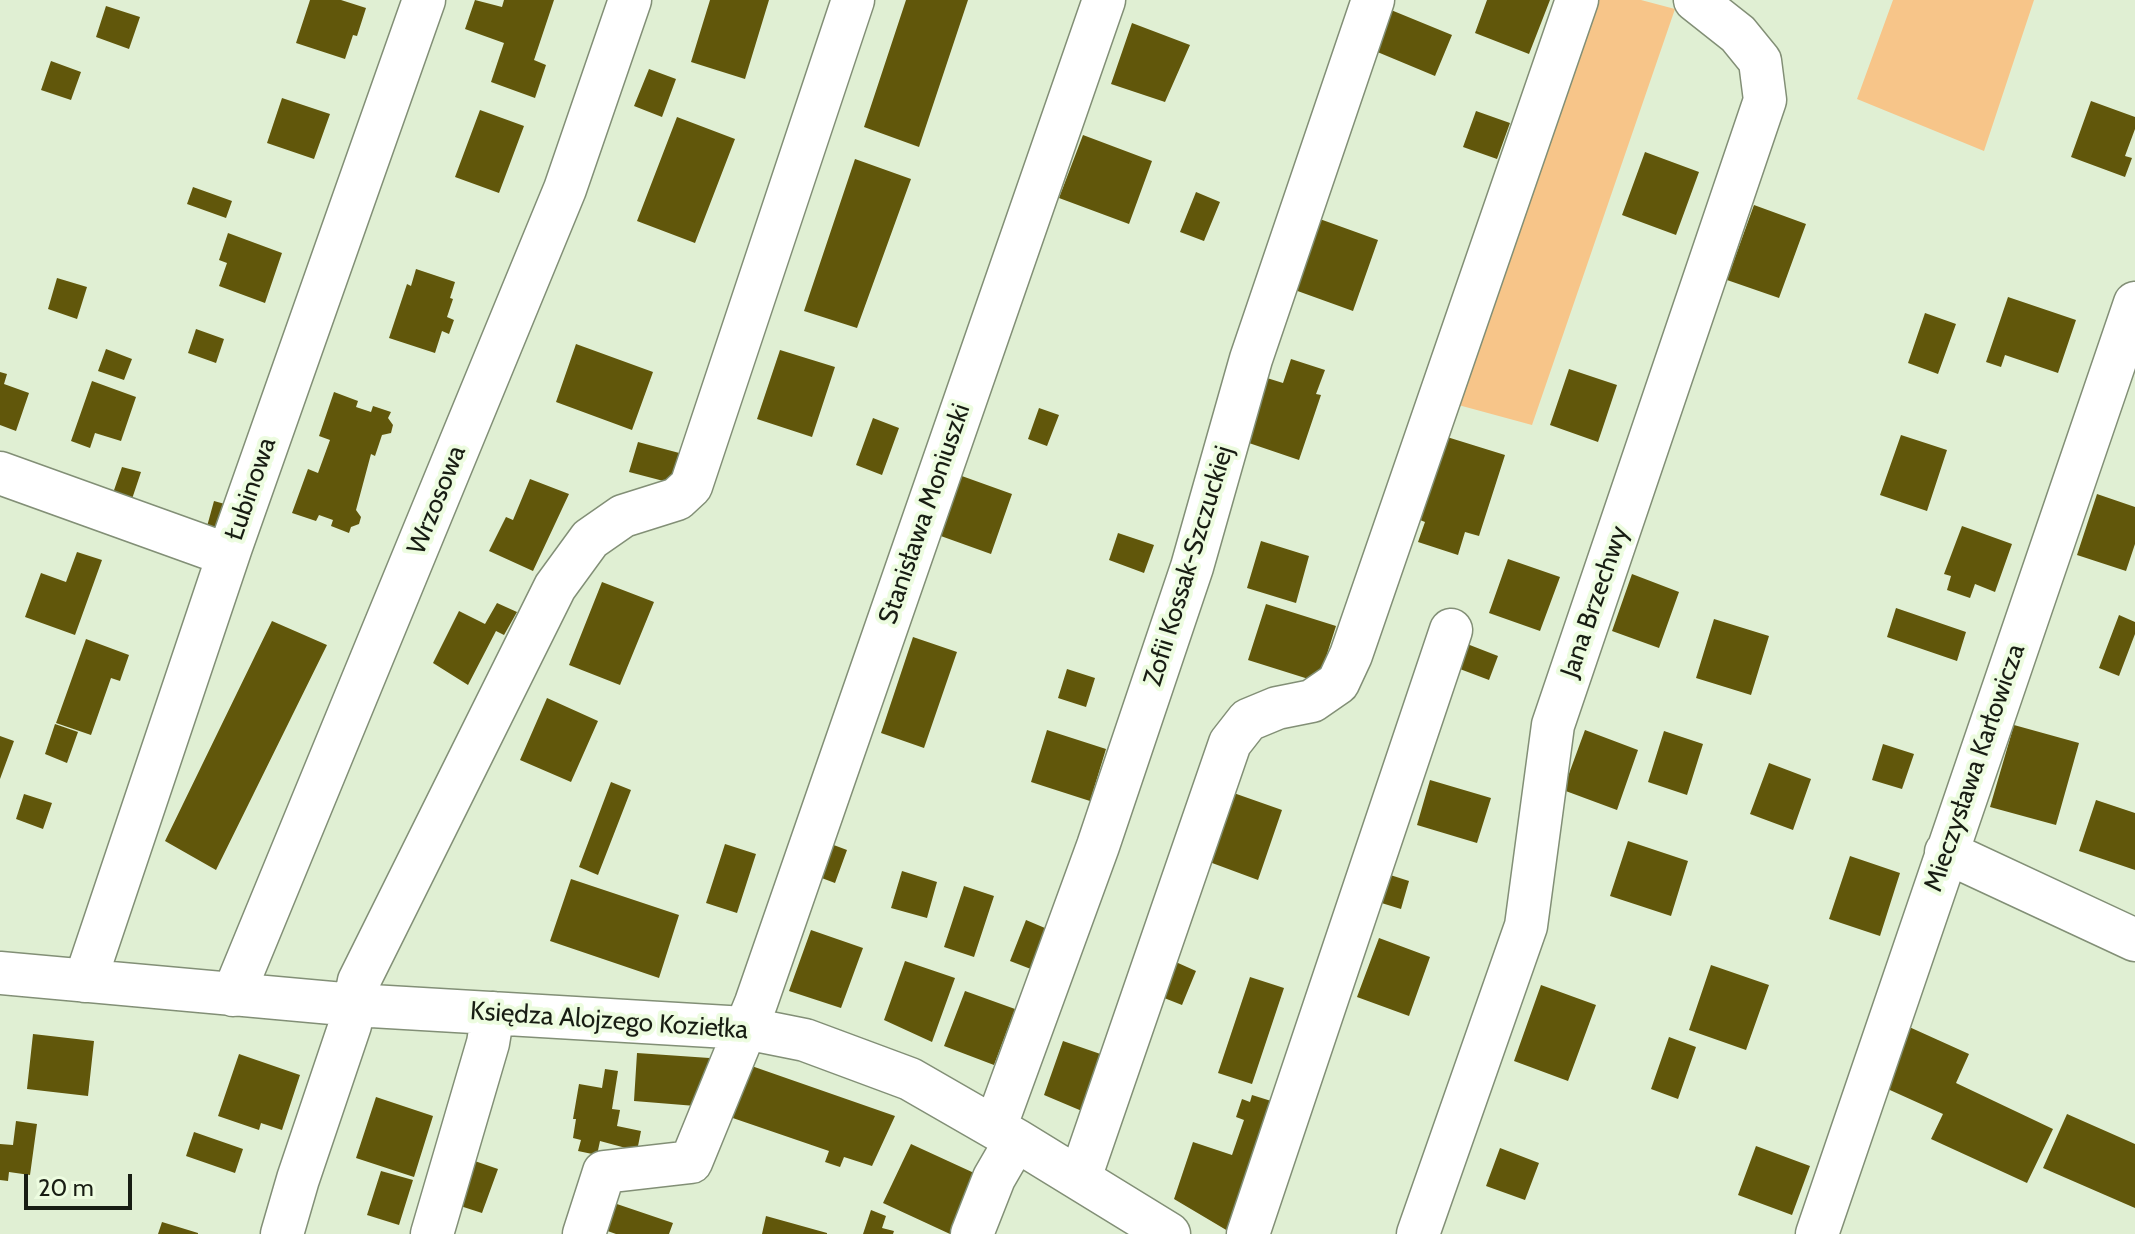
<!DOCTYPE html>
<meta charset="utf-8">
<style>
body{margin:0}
#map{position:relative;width:2135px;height:1234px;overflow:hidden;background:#e0efd3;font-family:Cabin,sans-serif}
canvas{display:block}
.scale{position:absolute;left:24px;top:1174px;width:108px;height:36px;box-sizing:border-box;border:4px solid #181d13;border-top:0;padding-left:10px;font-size:24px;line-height:28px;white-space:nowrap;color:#181d13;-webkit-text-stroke:6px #edfce0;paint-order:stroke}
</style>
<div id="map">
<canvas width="2135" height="1234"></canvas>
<div class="scale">20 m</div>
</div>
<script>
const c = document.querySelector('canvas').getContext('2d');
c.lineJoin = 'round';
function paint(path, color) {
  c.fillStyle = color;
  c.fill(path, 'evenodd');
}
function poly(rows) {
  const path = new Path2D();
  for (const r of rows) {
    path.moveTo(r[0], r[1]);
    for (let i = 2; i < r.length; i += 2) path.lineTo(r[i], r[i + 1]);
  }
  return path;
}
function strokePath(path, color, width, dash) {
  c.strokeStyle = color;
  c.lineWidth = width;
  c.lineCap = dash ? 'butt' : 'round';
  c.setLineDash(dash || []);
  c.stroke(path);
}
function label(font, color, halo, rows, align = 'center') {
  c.font = font + ' Cabin,sans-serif';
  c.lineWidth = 8;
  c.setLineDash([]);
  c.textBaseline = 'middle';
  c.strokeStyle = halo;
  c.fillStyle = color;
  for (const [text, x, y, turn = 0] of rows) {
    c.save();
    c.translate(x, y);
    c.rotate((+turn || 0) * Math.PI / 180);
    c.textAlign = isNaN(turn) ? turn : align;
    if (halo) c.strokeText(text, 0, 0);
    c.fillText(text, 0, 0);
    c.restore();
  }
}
paint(poly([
 [1587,0,1641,0,1675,9,1532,425,1451,403],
 [1893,0,2034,0,1984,151,1857,99]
]), '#f7c589');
paint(poly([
 [310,0,341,0,366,8,357,36,353,35,345,59,296,43],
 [475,0,502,7,504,0,554,0,534,60,546,65,535,98,491,82,504,43,465,29],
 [710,0,769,0,745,79,691,62],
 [906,0,968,0,919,147,864,127],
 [1487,0,1550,0,1529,54,1475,33],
 [106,6,140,17,129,49,96,37],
 [1391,10,1452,35,1435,76,1375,51],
 [1132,23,1190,45,1165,102,1111,84],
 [51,61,81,72,71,100,41,90],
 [649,69,676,79,662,117,634,106],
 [282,98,330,114,314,159,267,143],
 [2091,101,2135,117,2135,129,2125,156,2132,158,2125,177,2071,157],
 [480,110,524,126,499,193,455,177],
 [1476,111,1510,123,1497,159,1463,147],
 [677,117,735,139,695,243,637,221],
 [1083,135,1152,161,1129,224,1059,198],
 [1645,152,1699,172,1676,235,1622,215],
 [855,159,911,179,857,328,804,311],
 [193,187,232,201,226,218,187,204],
 [1196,192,1220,202,1204,241,1180,232],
 [1754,205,1806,224,1779,298,1727,280],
 [1317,218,1378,240,1353,311,1292,289],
 [228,233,282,253,265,303,219,286,227,263,219,260],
 [416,269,455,282,450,298,453,299,447,317,454,320,449,334,442,331,435,353,389,338,407,284,411,286],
 [57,278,87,287,77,319,48,309],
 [2008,297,2076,320,2058,373,2005,355,2001,367,1986,362],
 [1925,313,1956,324,1938,374,1908,363],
 [196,329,224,339,216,363,188,353],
 [576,344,653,372,632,430,556,402],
 [106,349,132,359,124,380,98,371],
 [780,350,835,367,812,437,757,419],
 [1291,359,1325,370,1316,394,1321,395,1299,460,1246,442,1267,378,1283,383],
 [1569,369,1617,385,1598,442,1550,425],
 [0,372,7,374,4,384,29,393,16,431,0,425],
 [92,381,136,397,121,441,95,433,90,448,71,441],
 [334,392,358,401,356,407,371,412,373,406,391,412,388,418,393,425,391,433,382,435,375,456,371,454,356,510,361,517,359,524,351,527,349,533,331,526,333,520,319,515,316,521,292,513,308,469,318,473,330,440,319,436],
 [1039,408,1059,415,1047,446,1028,439],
 [873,418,899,428,882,475,856,465],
 [1901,435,1947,450,1927,511,1880,495],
 [1447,437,1505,455,1479,536,1465,532,1458,555,1418,542,1425,522,1420,520],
 [638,442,683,454,675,484,629,472],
 [122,467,141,472,131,502,112,496],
 [959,475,1012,494,991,554,938,535],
 [530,479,569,494,533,571,489,551,506,517,513,520],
 [2097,494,2135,507,2135,544,2126,571,2077,555],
 [214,501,232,506,223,535,206,530],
 [1962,526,2012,544,1995,592,1975,584,1970,598,1947,590,1951,576,1944,574],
 [1118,533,1154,545,1144,573,1109,560],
 [1261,541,1309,556,1296,603,1247,588],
 [77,552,102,560,75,635,25,617,41,573,66,582],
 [1508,559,1560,577,1540,631,1489,613],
 [1632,574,1679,592,1659,648,1612,631],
 [602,582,654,602,620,685,569,665],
 [497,603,517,612,504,635,496,631,468,685,433,663,459,611,485,624],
 [1266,604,1336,626,1318,682,1248,660],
 [1896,608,1966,632,1957,661,1887,637],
 [2119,615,2135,622,2135,634,2119,676,2099,668],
 [1714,619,1769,636,1751,695,1696,678],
 [272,621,327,645,216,870,165,841],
 [913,637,957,652,924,748,881,733],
 [86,639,129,655,120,681,111,678,91,735,56,723],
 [1462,642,1498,656,1489,680,1452,666],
 [1067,669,1095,678,1086,707,1058,698],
 [547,698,598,721,571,782,520,760],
 [55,724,78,732,67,763,45,754],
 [2014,725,2079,743,2056,825,1990,807],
 [1047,730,1106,749,1090,801,1031,782],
 [1585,730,1638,750,1617,810,1563,790],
 [1664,731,1703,744,1687,795,1648,782],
 [0,736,14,741,0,779],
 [1883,744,1914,754,1902,789,1872,780],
 [1769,763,1811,779,1793,830,1750,814],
 [1430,780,1491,798,1477,843,1417,825],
 [611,782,631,790,598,875,579,867],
 [1228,791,1282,810,1258,880,1204,860],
 [24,794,52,803,43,829,16,819],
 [2096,800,2135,813,2135,870,2079,851],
 [823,841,847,850,835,883,811,874],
 [1628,841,1688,861,1671,916,1610,896],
 [725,844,756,854,737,913,706,903],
 [1850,856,1900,873,1880,936,1829,919],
 [902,871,937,882,927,918,891,908],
 [1384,873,1409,881,1401,909,1375,901],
 [571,879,679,915,659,978,550,941],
 [964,886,994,896,974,957,944,947],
 [1026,920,1052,931,1036,971,1010,961],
 [811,930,863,948,841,1008,789,991],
 [1379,938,1430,957,1409,1016,1357,997],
 [1169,959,1196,971,1182,1005,1154,994],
 [905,961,955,978,932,1042,884,1020],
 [1711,965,1769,985,1746,1050,1689,1030],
 [1250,977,1284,988,1252,1084,1218,1073],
 [1541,985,1596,1005,1568,1081,1514,1061],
 [965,991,1015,1009,994,1065,944,1046],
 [1907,1026,1969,1054,1956,1083,2053,1129,2027,1183,1931,1139,1943,1114,1881,1086],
 [33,1034,94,1041,88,1096,27,1089],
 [1669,1037,1696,1047,1678,1099,1651,1089],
 [1063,1041,1109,1057,1089,1114,1044,1095],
 [637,1053,724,1059,708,1107,634,1101],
 [239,1054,300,1075,282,1130,261,1123,259,1130,218,1116],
 [743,1063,895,1116,872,1166,844,1157,840,1167,825,1162,829,1151,724,1115],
 [605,1069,618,1071,612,1109,620,1110,617,1126,641,1131,637,1151,600,1141,597,1155,578,1151,581,1140,573,1138,576,1119,573,1119,579,1084,602,1088],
 [1252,1095,1284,1105,1233,1234,1174,1199,1193,1142,1232,1155,1244,1120,1236,1117,1242,1099,1250,1102],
 [376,1097,433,1116,414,1177,356,1158],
 [2067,1114,2135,1144,2135,1208,2043,1168],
 [16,1121,37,1124,30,1175,9,1172,8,1181,0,1180,0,1144,13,1145],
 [194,1132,243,1149,235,1173,186,1156],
 [911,1144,985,1178,959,1234,950,1234,883,1203],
 [1756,1146,1810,1166,1792,1215,1738,1195],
 [1500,1148,1539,1163,1525,1200,1486,1186],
 [466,1158,498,1169,482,1213,451,1203],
 [381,1171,413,1180,399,1225,367,1215],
 [608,1201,673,1223,669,1234,616,1234,599,1228],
 [871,1210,886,1216,882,1228,894,1231,893,1234,863,1234],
 [766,1216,827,1233,827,1234,762,1234],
 [162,1222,198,1233,198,1234,158,1234]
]), '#61570b');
const minor = poly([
 [0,473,228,555],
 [1946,852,2135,940],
 [0,973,354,1005,745,1028,805,1040,910,1079,1016,1140,1169,1234],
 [85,981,231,547,424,0],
 [233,995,565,189,630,0],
 [995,1128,1098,846,1192,567,1251,359,1373,0],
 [1080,1178,1230,743,1248,720,1277,708,1312,701,1338,683,1351,655,1577,0],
 [282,1234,298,1179,350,1025,359,981,555,587,590,539,623,516,677,499,691,486,853,0],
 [432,1234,488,1043,493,1013],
 [584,1234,604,1172,691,1162,756,1003,1104,0],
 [972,1234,994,1178,1016,1140],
 [1248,1234,1451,630],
 [1418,1234,1526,926,1553,725,1765,100,1760,61,1738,34,1695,0],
 [1817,1234,2135,303]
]);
strokePath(minor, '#828f76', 45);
strokePath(minor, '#fff', 42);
label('26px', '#181d13', '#edfce0', [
 ["Łubinowa",251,489,-71],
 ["Wrzosowa",437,500,-68],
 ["Stanisława Moniuszki",925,514,-71],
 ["Zofii Kossak-Szczuckiej",1189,566,-73],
 ["Jana Brzechwy",1595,602,-71],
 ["Mieczysława Karłowicza",1975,768,-71],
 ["Księdza Alojzego Koziełka",609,1021,4]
]);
</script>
